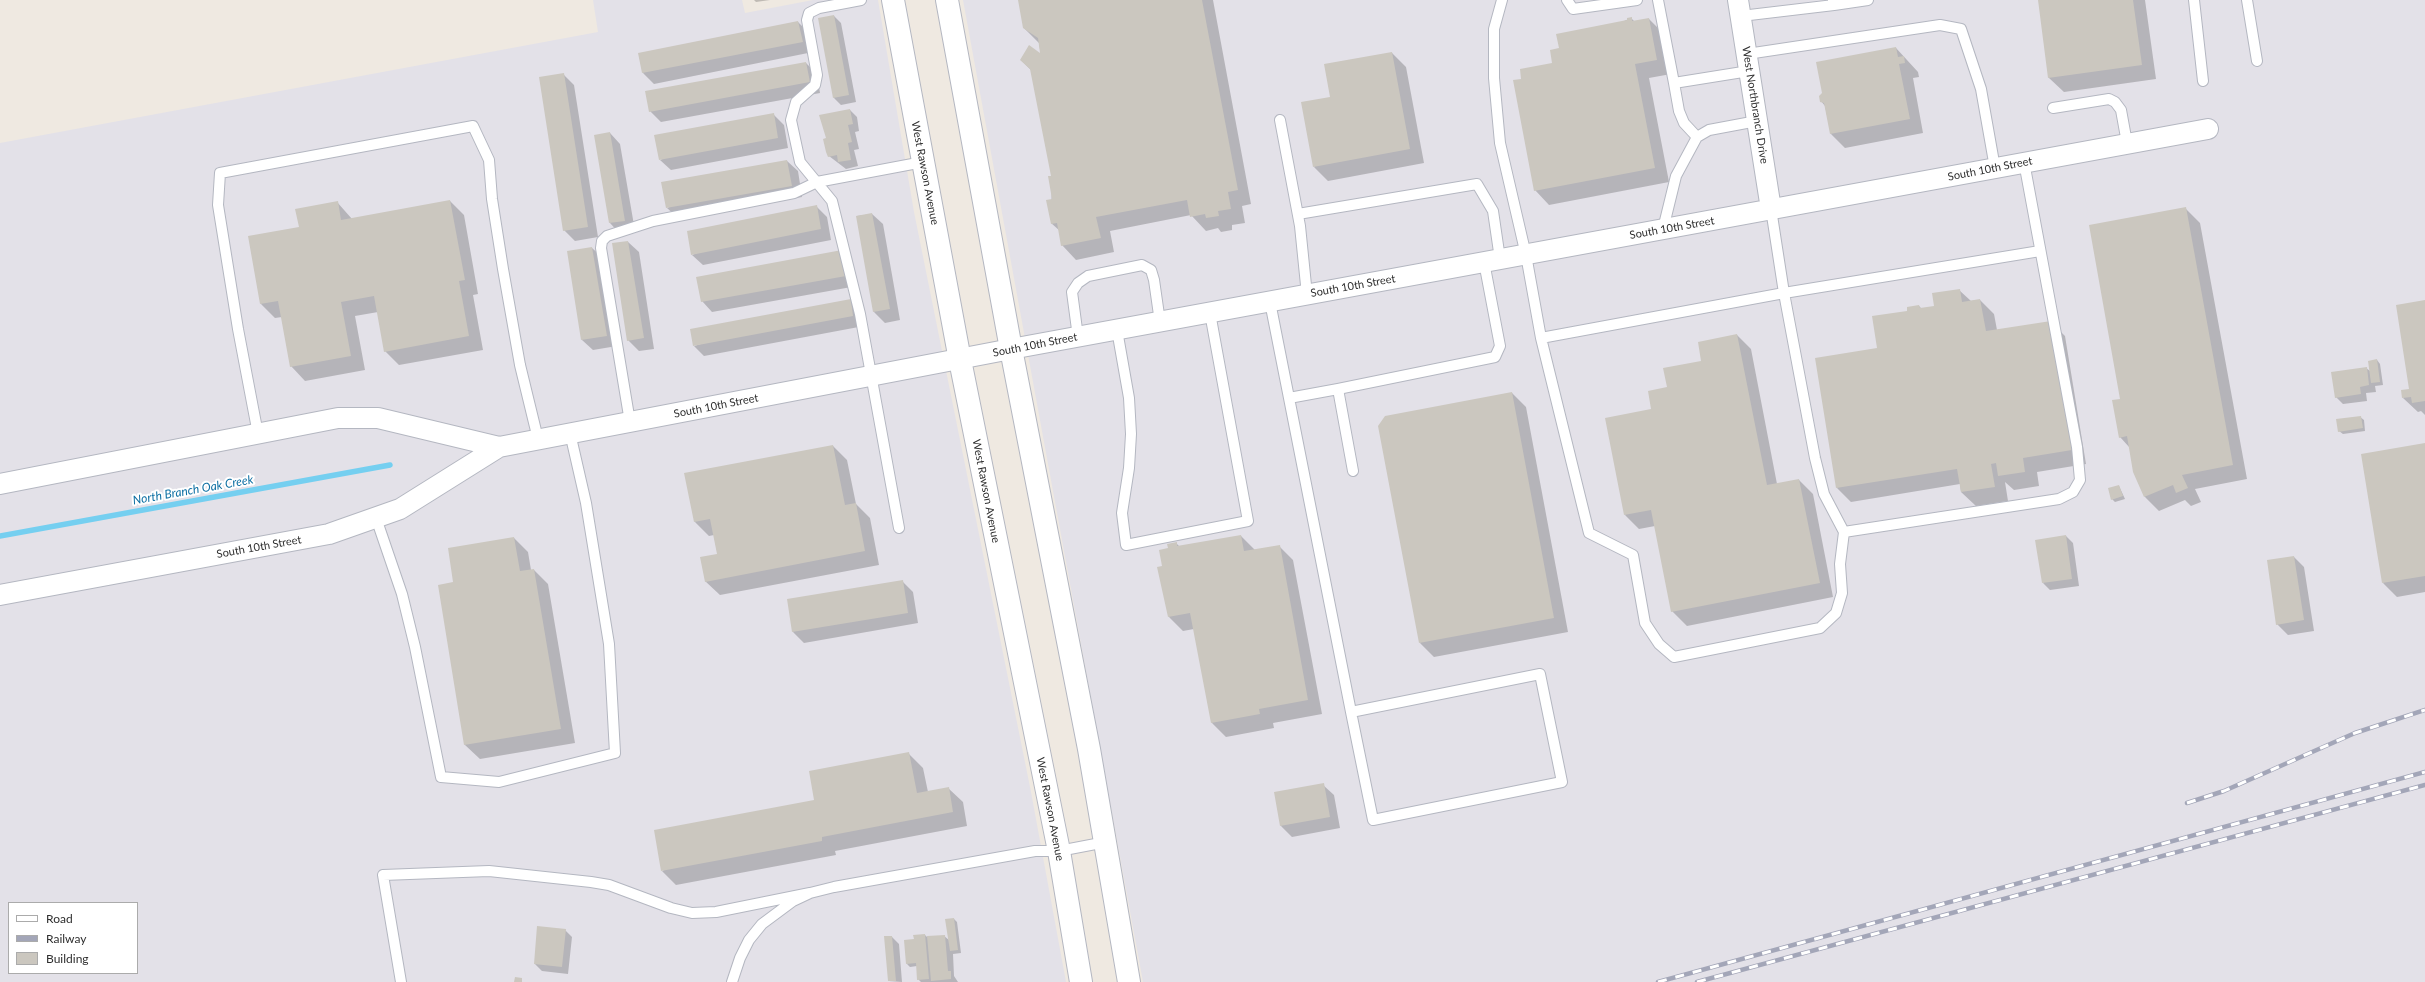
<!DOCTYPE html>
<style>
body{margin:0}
#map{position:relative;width:2425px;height:982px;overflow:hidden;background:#efe9e1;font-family:Lato,sans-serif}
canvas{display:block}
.legend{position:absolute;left:8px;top:902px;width:130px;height:72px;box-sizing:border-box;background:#fff;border:1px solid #ababab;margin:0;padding:5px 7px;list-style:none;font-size:12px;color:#2e2e2e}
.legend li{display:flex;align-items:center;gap:8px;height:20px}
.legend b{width:20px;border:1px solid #ababab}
</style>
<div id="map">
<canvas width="2425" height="982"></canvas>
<ul class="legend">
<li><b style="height:5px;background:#fff"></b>Road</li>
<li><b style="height:5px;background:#a3a6b8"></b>Railway</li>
<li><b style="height:11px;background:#cbc7bf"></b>Building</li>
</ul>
</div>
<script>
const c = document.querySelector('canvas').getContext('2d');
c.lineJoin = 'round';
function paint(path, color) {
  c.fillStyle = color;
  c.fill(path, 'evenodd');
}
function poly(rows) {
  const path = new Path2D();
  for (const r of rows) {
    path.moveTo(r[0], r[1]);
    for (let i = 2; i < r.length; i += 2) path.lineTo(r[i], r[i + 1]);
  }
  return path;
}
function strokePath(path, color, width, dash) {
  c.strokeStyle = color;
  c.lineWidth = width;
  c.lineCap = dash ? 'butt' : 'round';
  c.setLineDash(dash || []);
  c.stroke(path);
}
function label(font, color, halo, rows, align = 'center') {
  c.font = font + ' Lato,sans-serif';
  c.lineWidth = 4;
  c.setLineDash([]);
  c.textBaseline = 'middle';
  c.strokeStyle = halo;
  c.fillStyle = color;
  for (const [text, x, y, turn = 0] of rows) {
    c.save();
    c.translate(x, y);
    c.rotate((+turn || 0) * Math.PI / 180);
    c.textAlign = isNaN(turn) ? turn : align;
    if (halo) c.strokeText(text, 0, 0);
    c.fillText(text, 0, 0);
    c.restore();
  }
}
paint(poly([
 [593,0,742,0,745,13,813,0,878,0,914,212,1031,792,1066,982,0,982,0,143,598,32],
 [9,903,137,903,137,973,9,973],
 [963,0,2425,0,2425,982,1143,982]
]), '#e3e1e8');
paint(poly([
 [754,0,770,0,756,2],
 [1019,0,1213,0,1251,204,1242,206,1245,223,1232,225,1232,230,1221,232,1218,228,1206,231,1191,215,1110,231,1114,252,1076,260,1062,245,1060,231,1051,223,1052,177,1032,71,1021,60,1041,55,1039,43,1024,28],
 [2039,0,2145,0,2156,79,2064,92,2049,78],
 [834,16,841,23,856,102,841,105,834,98],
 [1631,18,1635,22,1649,19,1663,33,1671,74,1649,78,1669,182,1549,205,1535,190,1522,79,1554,64,1560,49],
 [798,22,809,33,813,52,654,84,643,73,639,54],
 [1896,48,1918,72,1919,77,1913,78,1923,133,1845,148,1831,134,1825,106,1821,101],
 [1392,53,1406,67,1424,163,1328,181,1314,167],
 [806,63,817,74,820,93,661,122,650,111],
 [564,75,574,85,598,237,575,241,564,230],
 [850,110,857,117,859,131,855,132,859,149,854,150,858,166,846,169,829,156,826,132,820,116],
 [773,114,784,125,788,148,671,170,660,160],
 [610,133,620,144,635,231,620,234,610,223,595,136],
 [787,161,798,171,802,197,678,218,667,208],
 [450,201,464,215,478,294,473,295,483,350,399,365,385,351,378,312,355,316,365,370,305,381,291,366,282,317,275,318,261,304,249,237,300,228,337,202,352,219],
 [816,206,827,217,831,240,703,265,692,255],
 [2186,209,2200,223,2247,479,2195,489,2201,502,2191,506,2185,500,2159,511,2145,497,2130,448,2120,437,2121,399],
 [872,214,883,224,900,320,885,323,874,312,857,216],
 [628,242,639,252,654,349,639,351,628,340],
 [592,248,603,258,617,346,593,350,582,340],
 [842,252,852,262,857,286,712,312,702,301],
 [1959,290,1971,301,1980,300,1994,314,1997,330,2051,322,2065,336,2086,464,2037,472,2039,486,2014,490,2005,482,2008,501,1976,506,1961,492,1960,484,1851,502,1837,488,1878,349,1908,312,1919,306,1922,309,1935,307],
 [850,300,861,311,864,326,704,356,694,346],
 [2425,301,2425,415,2421,411,2418,412,2403,398,2411,390],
 [1737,335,1751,349,1777,484,1799,480,1813,494,1833,597,1687,626,1672,611,1655,526,1639,529,1625,515,1653,410,1668,388],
 [2377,360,2380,364,2383,385,2375,386,2376,392,2366,393,2367,401,2343,404,2336,397,2366,368,2370,371],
 [1512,393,1526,407,1568,632,1434,657,1420,643],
 [2360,417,2364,420,2365,431,2343,434,2339,431],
 [2425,444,2425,592,2397,597,2383,583],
 [833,446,847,460,856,504,870,518,879,565,720,595,705,581,718,555,714,535,709,536,695,522,685,474],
 [2119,486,2125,499,2115,502,2112,499],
 [1241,536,1255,550,1279,546,1293,560,1322,714,1273,723,1274,728,1226,737,1212,723,1194,629,1183,631,1169,617,1163,567,1169,549,1176,543,1180,547],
 [2066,536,2073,543,2079,586,2050,590,2043,583],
 [514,538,528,552,531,570,534,570,548,584,575,743,480,759,465,745,439,586,455,583],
 [2294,557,2304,567,2314,631,2288,635,2277,624],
 [902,581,913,592,918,623,804,643,793,632,788,600],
 [909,754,923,768,928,792,948,788,963,802,967,826,835,851,836,855,676,885,662,871,815,801],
 [1323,785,1334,795,1340,828,1292,837,1281,826,1275,793],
 [954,919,957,922,961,953,953,954,954,976,958,982,921,982,918,979,917,966,910,967,907,964,913,940,925,935,927,937,944,936,949,940],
 [565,930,572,937,568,974,542,971,535,964],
 [892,937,899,944,902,982,889,981]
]), '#0003');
strokePath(poly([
 [0,536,390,465]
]), '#75cff0', 5.5);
paint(poly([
 [1018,0,1202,0,1238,190,1228,192,1231,209,1218,211,1219,216,1206,218,1205,214,1190,217,1187,200,1096,217,1101,238,1061,246,1057,223,1051,224,1046,200,1052,199,1048,176,1051,176,1030,69,1020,60,1029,45,1040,53,1038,38,1023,28],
 [2038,0,2133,0,2142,65,2048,78],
 [834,15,849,95,833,98,818,18],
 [1632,17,1632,21,1649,18,1657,60,1635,64,1655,168,1534,191,1513,80,1521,79,1520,69,1552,63,1550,50,1559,48,1556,34,1627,20,1627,18],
 [798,21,803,42,642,73,638,53],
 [1896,47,1898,57,1904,56,1905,63,1899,64,1910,119,1830,134,1824,103,1820,102,1819,96,1822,93,1816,62],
 [1392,52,1410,149,1313,167,1301,102,1330,97,1324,64],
 [806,62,810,82,649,112,645,91],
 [564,73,588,227,563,231,539,77],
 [850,109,853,124,848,125,852,142,848,143,851,160,838,162,837,155,828,157,826,152,823,139,826,138,819,115],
 [774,113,778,138,659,160,654,135],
 [610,132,625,221,609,223,594,135],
 [787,160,792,186,666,208,661,182],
 [450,200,465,280,459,281,469,336,384,352,374,296,341,302,351,356,290,367,278,301,260,304,248,236,299,227,295,209,338,201,341,220],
 [817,205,821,229,691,255,687,231],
 [2186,207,2233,465,2182,475,2188,488,2176,493,2173,485,2144,497,2133,472,2127,436,2119,438,2112,400,2120,399,2089,225],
 [872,213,890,309,873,312,856,216],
 [628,241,644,338,627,341,612,243],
 [592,247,607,336,581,340,567,251],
 [842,250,846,276,701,302,696,277],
 [1960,289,1962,302,1980,299,1986,331,2051,321,2072,450,2023,458,2025,472,1998,476,1996,463,1991,464,1995,487,1961,492,1957,469,1836,488,1815,358,1877,348,1872,316,1907,311,1907,307,1919,305,1920,308,1934,306,1932,293],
 [851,299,853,316,693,346,690,329],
 [2425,300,2425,401,2412,403,2411,397,2402,398,2401,390,2409,389,2396,305],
 [1737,334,1767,485,1799,479,1820,583,1671,612,1651,510,1624,515,1605,418,1651,409,1648,391,1667,387,1663,368,1701,361,1698,342],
 [2377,359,2380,382,2371,383,2368,361],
 [2367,367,2369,385,2360,387,2361,394,2335,398,2331,372],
 [1512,392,1554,618,1419,643,1378,426,1385,416],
 [2361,416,2363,428,2338,432,2336,419],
 [2425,443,2425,576,2382,583,2361,454],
 [833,445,845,505,856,503,865,551,705,582,700,557,717,554,710,519,694,522,684,473],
 [2119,485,2123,496,2111,500,2108,488],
 [1241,535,1244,551,1280,545,1308,700,1259,709,1260,714,1211,723,1190,613,1168,617,1157,567,1162,566,1159,550,1168,548,1167,544,1177,542,1177,546],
 [2066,535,2072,579,2042,583,2035,540],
 [514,537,520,571,534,569,561,729,464,745,438,585,453,582,448,548],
 [2294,556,2304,620,2276,625,2267,560],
 [903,580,908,613,792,632,787,599],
 [909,752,917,793,949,787,953,812,822,837,822,841,661,871,654,830,814,800,809,771],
 [1324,783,1330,817,1280,826,1274,792],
 [954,918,958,950,950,951,945,919],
 [537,926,566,929,562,967,534,964],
 [925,934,929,979,917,980,916,963,906,964,904,940,914,939,913,935],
 [945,935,948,971,951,971,951,979,931,981,927,936],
 [884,936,892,936,896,981,888,981],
 [515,977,522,978,522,982,514,982]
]), '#cbc7bf');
const lane = poly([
 [861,0,819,8,809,13,807,20,817,75,815,85,796,102,791,120,800,162,832,201,860,314,899,528],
 [1502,0,1494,29,1494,78,1500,143,1526,255,1541,338,1589,533,1633,555,1645,623,1659,644,1674,657,1820,628,1836,613,1842,593,1840,564,1844,532],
 [1567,0,1573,9,1637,0],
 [1658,0,1674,83,1749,71],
 [2194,0,2203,81],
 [2247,0,2257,61],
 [1834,5,1868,0],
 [1741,16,1834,5,1833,0],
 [1747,54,1940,25,1961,29,1981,89,1995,168],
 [1674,83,1679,111,1684,123,1697,137],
 [2053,108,2109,99,2115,102,2121,110,2127,143],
 [1280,120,1300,226,1307,295],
 [1771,209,1784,293,1815,458,1824,494,1844,532,2059,499,2073,492,2080,480,2077,447,2024,162],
 [1298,214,1477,184,1493,211,1500,259],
 [1663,229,1676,176,1697,137,1709,130,1757,121],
 [1270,302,1289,398,1338,389,1495,357,1500,346,1484,262],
 [1117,330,1129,398,1131,434,1129,468,1122,513,1126,545,1248,521,1210,313],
 [1078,337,1072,292,1078,283,1088,276,1142,265,1151,270,1154,280,1160,322],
 [1541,338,1784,293,2040,251],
 [1338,389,1353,471],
 [1289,398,1351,712,1540,674,1562,782,1373,820,1351,712],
 [630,422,601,248,602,241,607,236,653,221,794,193,817,182,923,162],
 [258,434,238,329,218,205,220,173,473,126,489,160,492,199,503,269,520,365,538,439],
 [376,518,402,594,415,647,441,777,499,782,615,753,609,644,586,503,570,433],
 [401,982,383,875,489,871,591,882,609,885,671,908,692,913,716,912,810,893],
 [732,982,740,958,749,940,762,924,793,901,810,893,834,887,1035,851,1059,851,1106,842]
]);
const street = poly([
 [1738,0,1771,209],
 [0,484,338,418,378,418,499,447],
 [0,595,329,534,400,509,499,447,1011,349,2208,129]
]);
const secondary = poly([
 [893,0,960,360,1059,851,1081,982],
 [947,0,1011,349,1089,749,1129,982]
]);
strokePath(lane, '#b4b7c1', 12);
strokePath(street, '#b4b7c1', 22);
strokePath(secondary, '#b4b7c1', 24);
strokePath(lane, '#fff', 10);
strokePath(street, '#fff', 20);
strokePath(secondary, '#fff', 22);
const rail = poly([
 [2187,803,2224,791,2355,733,2425,710],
 [1658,982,2425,772],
 [1697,982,2425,785]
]);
strokePath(rail, '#a3a6b8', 4.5);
strokePath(rail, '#fff', 3, [9]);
label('11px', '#2e2e2e', '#fff', [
 ["West Northbranch Drive",1755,105,81],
 ["South 10th Street",1990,169,-11],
 ["West Rawson Avenue",925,173,79],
 ["South 10th Street",1672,228,-10],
 ["South 10th Street",1353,286,-10],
 ["South 10th Street",1035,345,-11],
 ["South 10th Street",716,406,-11],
 ["West Rawson Avenue",986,491,79],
 ["South 10th Street",259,547,-10],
 ["West Rawson Avenue",1050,809,79]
]);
label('italic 12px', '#0d6fa3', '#fff', [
 ["North Branch Oak Creek",193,490,-10]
]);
</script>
